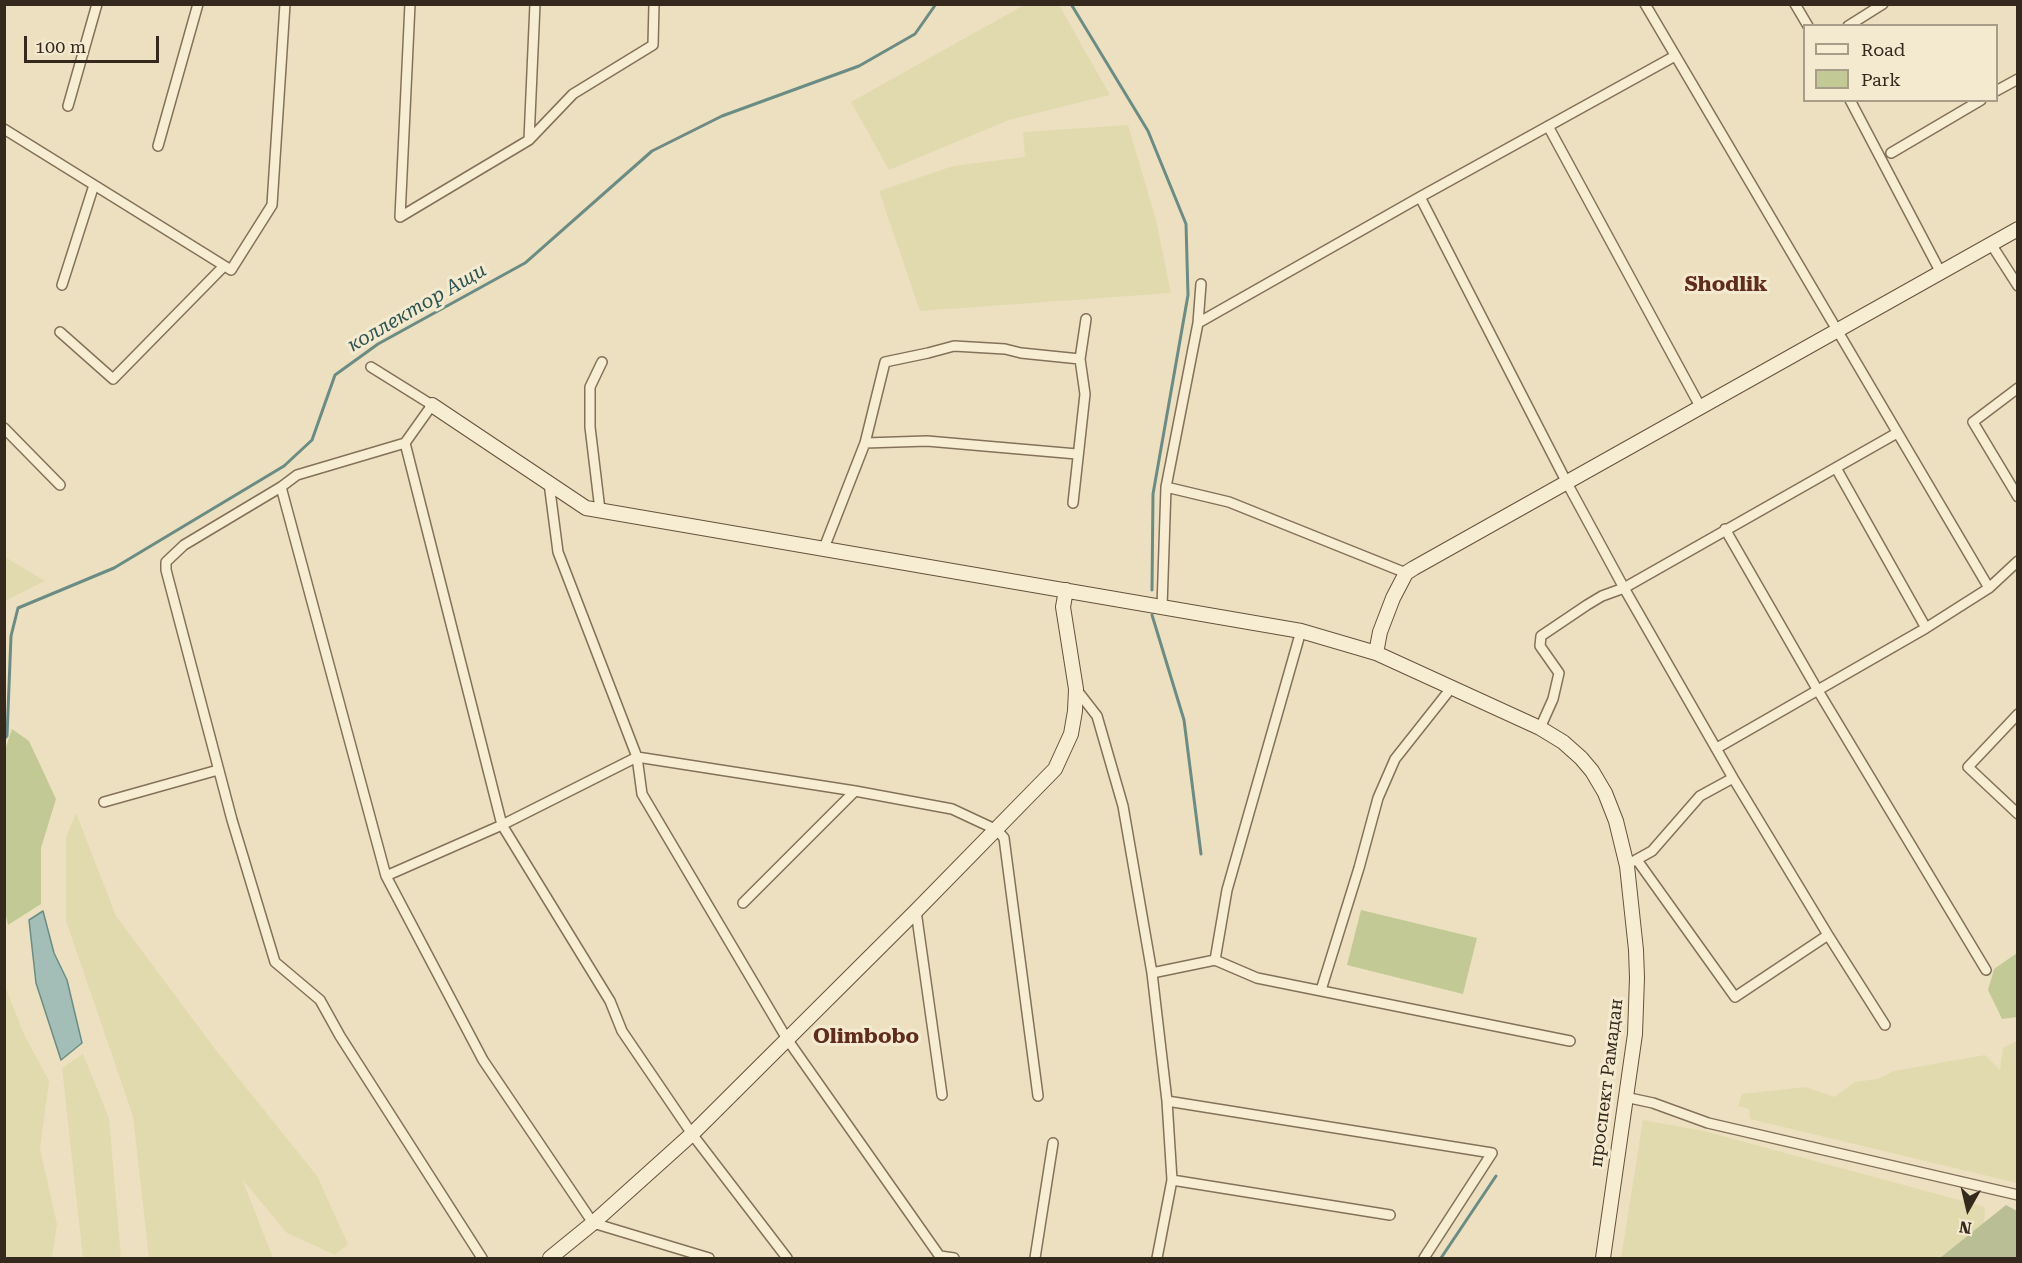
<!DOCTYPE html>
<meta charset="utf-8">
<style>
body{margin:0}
#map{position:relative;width:2022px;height:1263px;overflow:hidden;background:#ece0c0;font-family:"Roboto Serif",serif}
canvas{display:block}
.frame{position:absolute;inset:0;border:6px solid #35291d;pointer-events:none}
.legend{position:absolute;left:1803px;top:24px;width:195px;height:78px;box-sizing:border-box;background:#f4ead0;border:2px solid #a89d88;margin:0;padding:8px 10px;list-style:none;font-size:18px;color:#35291d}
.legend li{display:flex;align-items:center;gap:12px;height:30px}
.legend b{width:30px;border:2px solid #a89d88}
.north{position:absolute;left:1938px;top:1179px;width:60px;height:60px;-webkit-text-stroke:4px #f4ead0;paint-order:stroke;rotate:188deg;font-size:16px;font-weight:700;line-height:24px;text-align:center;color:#35291d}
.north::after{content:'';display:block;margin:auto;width:21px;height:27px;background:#35291d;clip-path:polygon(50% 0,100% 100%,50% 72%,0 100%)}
.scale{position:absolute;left:24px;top:36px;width:135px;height:27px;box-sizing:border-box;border:3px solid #35291d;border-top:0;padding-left:8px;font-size:18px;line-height:21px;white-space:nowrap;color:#35291d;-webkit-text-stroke:4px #f4ead0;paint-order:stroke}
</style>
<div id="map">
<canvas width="2022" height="1263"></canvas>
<div class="frame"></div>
<ul class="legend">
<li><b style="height:8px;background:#f7edd3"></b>Road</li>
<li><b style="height:16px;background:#c3c995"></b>Park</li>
</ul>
<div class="north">N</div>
<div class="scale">100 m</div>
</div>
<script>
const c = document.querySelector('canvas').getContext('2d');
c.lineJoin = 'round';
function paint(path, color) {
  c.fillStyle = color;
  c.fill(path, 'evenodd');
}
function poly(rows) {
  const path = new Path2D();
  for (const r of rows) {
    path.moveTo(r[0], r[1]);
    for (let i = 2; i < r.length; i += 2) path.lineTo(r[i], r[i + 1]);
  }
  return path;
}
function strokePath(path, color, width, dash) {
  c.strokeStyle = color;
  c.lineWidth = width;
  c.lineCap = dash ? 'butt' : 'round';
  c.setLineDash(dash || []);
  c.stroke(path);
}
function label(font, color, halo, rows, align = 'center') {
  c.font = font + ' "Roboto Serif",serif';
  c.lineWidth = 6;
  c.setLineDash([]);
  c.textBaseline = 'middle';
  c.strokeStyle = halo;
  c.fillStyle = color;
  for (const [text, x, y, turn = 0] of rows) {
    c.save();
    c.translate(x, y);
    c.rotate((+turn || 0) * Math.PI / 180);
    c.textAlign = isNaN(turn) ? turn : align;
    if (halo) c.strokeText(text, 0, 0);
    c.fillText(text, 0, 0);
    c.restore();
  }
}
paint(poly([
 [1026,4,1059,5,1110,95,1009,120,889,170,851,102],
 [1128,125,1156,220,1171,293,920,311,879,191,953,166,1025,157,1023,132],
 [5,557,45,581,5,601],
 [76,813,116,916,215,1049,317,1176,348,1244,335,1255,287,1233,242,1179,273,1258,149,1258,133,1116,66,921,66,837],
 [4,983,23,1032,49,1081,40,1149,57,1224,52,1258,5,1258],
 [2017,1041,2017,1183,1750,1119,1749,1109,1738,1106,1742,1094,1806,1087,1835,1097,1854,1082,1878,1079,1894,1071,1985,1055,2000,1070,2003,1048],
 [83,1054,109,1118,121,1258,83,1258,62,1068],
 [1643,1120,1704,1131,1985,1207,1983,1242,1958,1258,1621,1258]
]), '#e1daae');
paint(poly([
 [12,729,29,741,56,799,41,848,41,904,8,925,4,906,4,753],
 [1361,910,1477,938,1463,994,1347,965],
 [2017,953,2017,1017,2002,1019,1988,990,1994,969]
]), '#c3c995');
paint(poly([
 [2006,1205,2017,1211,2017,1258,1940,1258]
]), '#b9be94');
const water = poly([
 [43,911,54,953,67,980,82,1043,61,1060,36,983,29,920,43,911]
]);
paint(water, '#a3beb7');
strokePath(water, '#6b8c84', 1.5);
strokePath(poly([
 [1071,4,1148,131,1186,224,1188,295,1153,494,1152,590],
 [1152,615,1184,720,1201,854],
 [4,739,7,736,11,636,18,608,114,568,284,466,312,440,335,375,378,344,525,263,652,151,722,116,859,66,915,34,936,4],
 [1441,1258,1496,1176]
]), '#6b8c84', 3);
const street = poly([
 [1645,4,1989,588],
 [1795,4,1808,26],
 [1848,26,1883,4],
 [1996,91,2018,79],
 [1850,100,1941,273],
 [68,106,97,4],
 [1548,126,1701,408],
 [4,129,231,270,272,205,285,4],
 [529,140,535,4],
 [158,146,198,4],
 [1891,153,1981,100],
 [1420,197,1567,483,1624,588,1733,778,1828,935,1885,1025],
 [400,217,529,140,573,94,653,45,654,4],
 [400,217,410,4],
 [1991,244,2018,286],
 [62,285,94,185],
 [1198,323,1420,197,1675,56],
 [60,332,113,379,224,266],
 [371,367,432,405,405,443,297,475,281,487,184,545,166,562,166,570,232,820,275,962,320,1000,340,1036,482,1258],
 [2018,388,1973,422,2018,497],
 [4,428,60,485],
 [405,443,502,825,610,1001,622,1031,692,1134,787,1258],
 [865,443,927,441,1077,454],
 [1836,468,1926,628],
 [549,483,558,552,637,757,642,794,787,1039,941,1258],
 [281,487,386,876,483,1060,593,1223,709,1258],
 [1166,487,1229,502,1406,573],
 [1073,503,1085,394,1080,359,1086,319],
 [600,510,590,427,590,387,602,362],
 [1725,529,1817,689,1986,970],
 [824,548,865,443,885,362,928,353,954,346,1005,349,1021,353,1080,359],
 [1162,607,1166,487,1198,323,1201,284],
 [1076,689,1097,716,1123,806,1152,973,1167,1101,1172,1180,1157,1258],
 [2018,714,1968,767,2018,814],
 [1540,728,1553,699,1559,673,1540,646,1541,636,1587,605,1602,596,1624,588,1897,433],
 [1717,748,1926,628,1989,588,2018,561],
 [104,802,218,770],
 [1637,860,1735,997,1828,935],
 [1634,861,1652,851,1700,796,1733,778],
 [386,876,502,825,637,757,855,791,952,809,997,830,1004,838,1038,1096],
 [743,903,855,791],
 [916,911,942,1095],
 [1215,960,1227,890,1301,631],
 [1152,973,1215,960,1257,978,1570,1041],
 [1321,990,1359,868,1378,798,1395,759,1452,687],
 [1625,1097,1653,1103,1708,1123,2018,1195],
 [1167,1101,1492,1153,1424,1258],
 [1172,1180,1390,1215],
 [940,1256,954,1258],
 [1035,1258,1053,1143]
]);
const secondary = poly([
 [432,405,586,508,1301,631,1376,653,1540,728,1563,742,1581,758,1592,771,1605,793,1616,821,1627,866,1636,950,1637,978,1635,1034,1603,1258],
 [1376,653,1380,632,1393,598,1406,573,1414,568,2018,229],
 [550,1258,593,1223,692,1134,916,911,1055,769,1071,734,1075,711,1076,689,1063,607,1066,590]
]);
strokePath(street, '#847159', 12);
strokePath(secondary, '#66523c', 16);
strokePath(street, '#f7edd3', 9);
strokePath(secondary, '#f7edd3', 14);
label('18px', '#35291d', '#f4ead0', [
 ["проспект Рамадан",1607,1083,-83]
]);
label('italic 20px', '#2c5452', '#f4ead0', [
 ["коллектор Ащи",417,308,-30]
]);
label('bold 21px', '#602c1e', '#f4ead0', [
 ["Shodlik",1726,285],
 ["Olimbobo",866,1037]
]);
</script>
